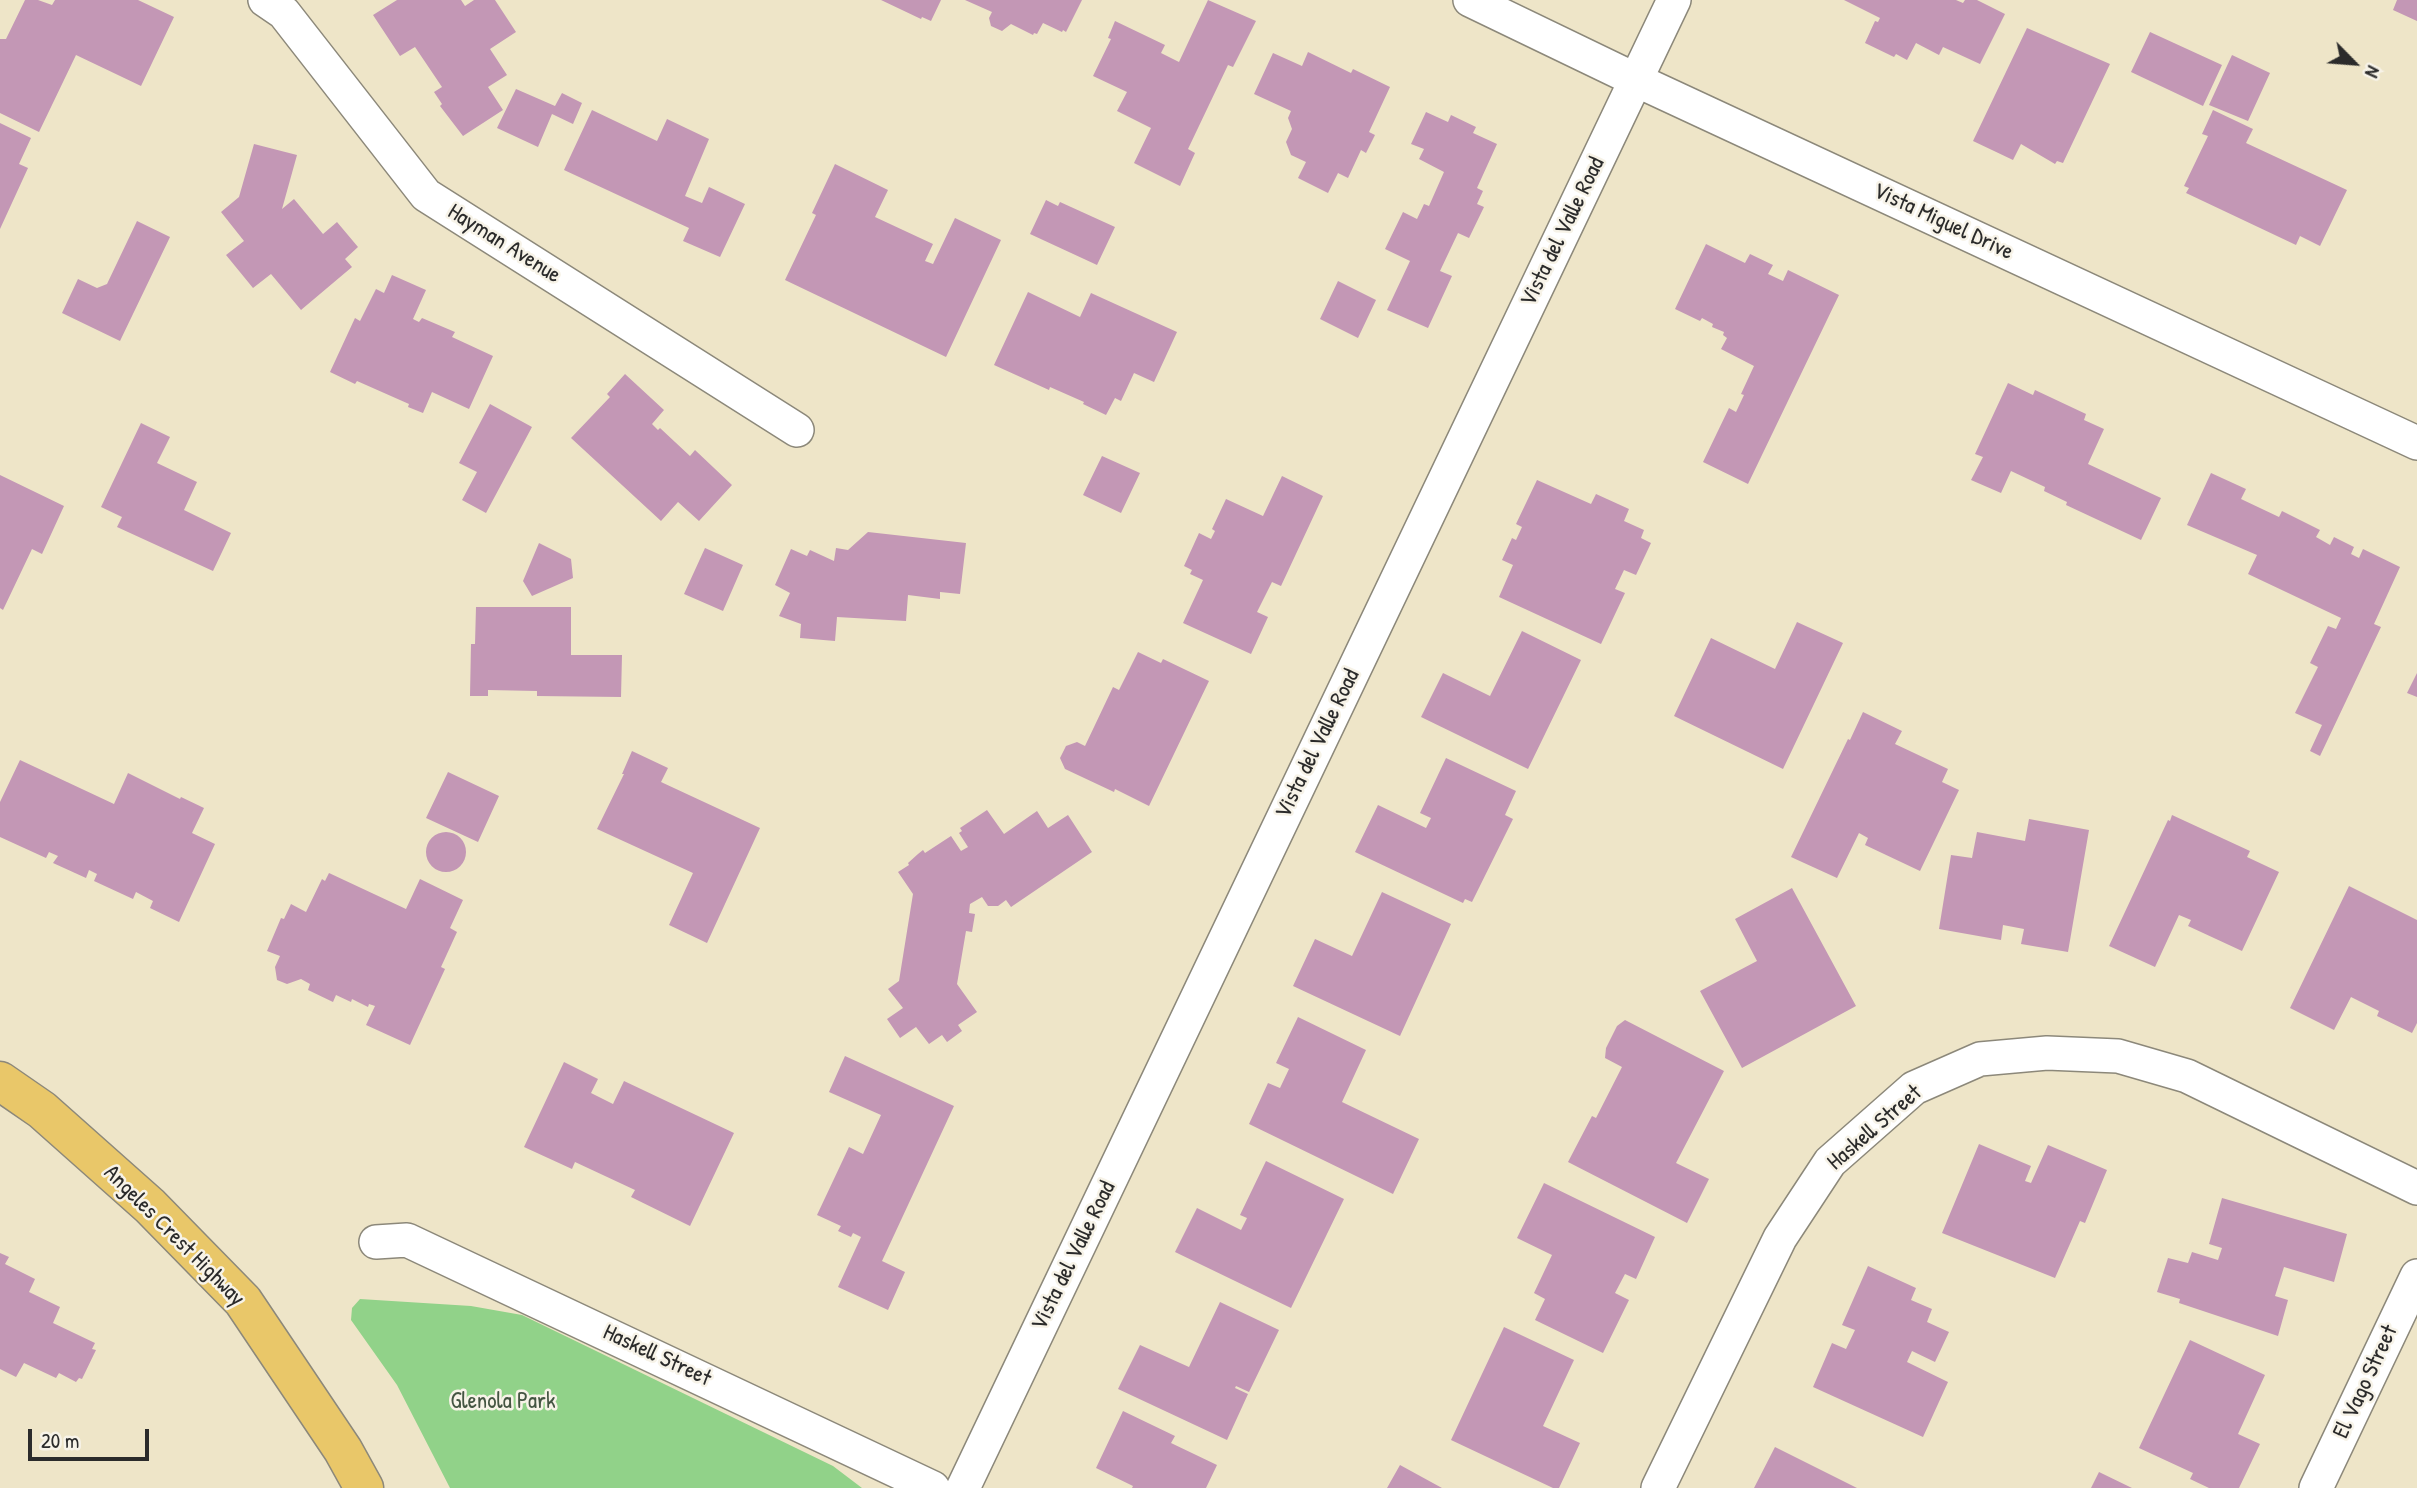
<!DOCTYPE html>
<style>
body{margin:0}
#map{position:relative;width:2417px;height:1488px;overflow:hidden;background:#eee5c8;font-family:"Patrick Hand",sans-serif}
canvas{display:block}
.north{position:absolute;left:2319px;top:28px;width:70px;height:70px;-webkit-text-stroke:5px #f7f3e8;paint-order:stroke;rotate:115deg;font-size:19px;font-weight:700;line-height:28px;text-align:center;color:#2b2b2b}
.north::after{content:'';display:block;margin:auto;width:24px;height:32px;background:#2b2b2b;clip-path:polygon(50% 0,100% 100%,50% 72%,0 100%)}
.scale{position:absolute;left:28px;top:1429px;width:121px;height:32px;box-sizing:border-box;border:4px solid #2b2b2b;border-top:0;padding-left:9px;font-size:21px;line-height:24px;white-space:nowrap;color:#2b2b2b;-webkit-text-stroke:5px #f7f3e8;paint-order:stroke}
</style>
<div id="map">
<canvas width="2417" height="1488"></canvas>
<div class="north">N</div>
<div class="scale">20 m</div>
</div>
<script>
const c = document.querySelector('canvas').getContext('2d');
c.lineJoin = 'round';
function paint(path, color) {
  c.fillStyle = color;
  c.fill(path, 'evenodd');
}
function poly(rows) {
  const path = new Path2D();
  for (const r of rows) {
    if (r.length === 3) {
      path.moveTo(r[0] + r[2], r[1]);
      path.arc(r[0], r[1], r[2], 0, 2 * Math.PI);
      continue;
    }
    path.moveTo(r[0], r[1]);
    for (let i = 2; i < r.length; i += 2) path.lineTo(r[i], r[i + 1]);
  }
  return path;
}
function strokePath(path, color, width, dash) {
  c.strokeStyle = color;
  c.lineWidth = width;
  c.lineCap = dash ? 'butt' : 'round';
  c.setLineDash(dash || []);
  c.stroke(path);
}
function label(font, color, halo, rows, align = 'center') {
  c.font = font + ' "Patrick Hand",sans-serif';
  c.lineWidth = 5;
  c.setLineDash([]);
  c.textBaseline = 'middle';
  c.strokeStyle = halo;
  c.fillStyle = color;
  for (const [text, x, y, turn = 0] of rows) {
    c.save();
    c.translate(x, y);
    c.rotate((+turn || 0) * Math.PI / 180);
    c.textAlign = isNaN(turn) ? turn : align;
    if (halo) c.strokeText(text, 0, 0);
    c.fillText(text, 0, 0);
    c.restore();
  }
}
paint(poly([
 [360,1299,471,1306,522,1315,833,1466,862,1488,450,1488,397,1385,351,1320,352,1308]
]), '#91d289');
paint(poly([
 [25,0,38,0,52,5,55,0,138,0,174,17,141,86,76,55,39,132,0,113,0,39,6,39],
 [397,0,461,0,465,6,474,0,495,0,516,32,490,49,507,75,488,87,503,110,463,136,440,106,442,104,434,92,442,87,415,47,400,56,373,15],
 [881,0,941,0,931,21,922,17,921,19],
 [965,0,1082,0,1066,32,1063,30,1062,32,1043,23,1037,34,1034,33,1033,35,1011,24,1002,31,991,26,989,18,992,12],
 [1208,0,1256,21,1233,67,1228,65,1188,149,1195,153,1180,186,1134,163,1151,128,1117,111,1127,92,1093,76,1111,39,1108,38,1115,21,1165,45,1161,53,1179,62],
 [1844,0,1956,0,1963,3,1965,0,1977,0,2005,14,1980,64,1943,47,1939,55,1916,43,1907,60,1896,54,1894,57,1865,43,1875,21,1878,22,1880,18],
 [2397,0,2417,0,2417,21,2393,10],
 [2027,28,2110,64,2063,163,2057,161,2055,164,2021,144,2013,160,1973,141],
 [2150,32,2222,65,2203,106,2131,72],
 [1308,52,1351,73,1353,69,1390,87,1369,132,1375,135,1366,153,1361,150,1348,178,1338,173,1328,193,1298,178,1306,162,1291,155,1286,142,1292,129,1288,118,1291,111,1254,94,1273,53,1302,66],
 [2232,55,2270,73,2248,121,2209,105],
 [516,89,555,106,562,93,582,103,573,124,552,114,538,147,497,128],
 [592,110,657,141,667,119,709,139,685,196,702,203,709,187,745,204,720,257,683,241,689,228,564,170],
 [2213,110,2253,129,2246,143,2347,190,2320,246,2300,236,2296,245,2186,193,2189,188,2184,186,2208,136,2202,134],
 [1426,112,1448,122,1451,115,1476,127,1473,133,1497,144,1477,188,1483,191,1477,204,1484,207,1469,238,1458,233,1440,271,1452,276,1428,328,1387,310,1410,261,1385,249,1403,212,1417,219,1424,204,1429,206,1444,172,1419,159,1424,149,1411,144],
 [0,123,31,138,19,164,28,168,0,229],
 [254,144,297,155,282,209,294,199,323,234,337,222,358,247,345,259,352,267,301,310,271,274,253,288,226,255,244,241,221,212,239,197],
 [835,164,888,190,875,217,933,244,925,261,933,264,955,218,1001,240,946,357,785,280,816,215,812,213],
 [1046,200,1058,206,1060,202,1115,227,1097,265,1030,234],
 [137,221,170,237,120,341,62,313,78,279,97,288,107,284],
 [1706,244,1745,263,1750,254,1773,265,1768,274,1783,281,1788,270,1839,295,1748,484,1703,462,1729,408,1736,412,1744,395,1741,394,1754,366,1721,349,1727,338,1723,335,1724,332,1712,327,1713,324,1702,318,1700,321,1675,309],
 [392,275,426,290,413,319,419,322,422,318,455,332,452,337,493,356,469,409,432,392,423,413,408,407,409,404,357,381,355,384,330,372,355,318,360,321,376,289,384,293],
 [1338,281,1376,300,1358,338,1320,319],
 [1028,292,1080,317,1091,293,1177,332,1154,382,1134,373,1121,401,1115,398,1106,415,1083,404,1084,402,1050,387,1049,390,994,365],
 [625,374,664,410,652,424,658,430,660,428,690,456,695,450,732,485,699,521,678,502,661,521,571,438,610,397,607,394],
 [2008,383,2033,395,2035,390,2086,414,2084,420,2104,429,2088,464,2161,498,2141,540,2066,505,2067,502,2044,491,2045,487,2011,471,2001,493,1971,480,1983,457,1975,454],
 [490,404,532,427,486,513,462,500,477,472,459,463],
 [141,423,170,437,157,463,197,482,184,510,231,533,213,571,117,527,122,517,101,507],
 [1102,456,1140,473,1121,513,1083,495],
 [2211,473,2246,489,2241,499,2279,517,2282,511,2320,530,2316,537,2330,545,2334,537,2354,547,2351,554,2359,558,2363,549,2400,567,2374,624,2381,627,2320,756,2310,751,2322,725,2295,713,2318,667,2310,663,2328,626,2336,629,2341,618,2248,574,2257,555,2187,525],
 [0,475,64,506,42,554,32,549,3,610,0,608],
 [1282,476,1323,496,1281,586,1272,582,1257,612,1268,617,1251,654,1183,623,1203,580,1190,574,1192,570,1184,566,1199,533,1211,539,1215,531,1212,529,1226,499,1263,516],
 [1537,480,1591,504,1596,494,1629,509,1624,521,1644,530,1641,538,1651,543,1636,575,1624,570,1615,589,1625,593,1601,644,1499,597,1513,565,1502,560,1512,538,1516,540,1522,527,1516,524],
 [868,532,966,543,960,594,940,592,940,599,908,595,906,621,837,617,835,641,800,638,801,624,779,616,790,593,775,585,791,549,807,556,810,550,834,561,836,548,848,550],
 [539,543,571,559,573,578,532,596,523,581],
 [705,548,743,565,723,611,684,594],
 [476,607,571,607,571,655,622,655,621,697,537,696,537,691,488,690,488,696,470,696,471,644,475,644],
 [1797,622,1843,643,1783,769,1674,716,1711,638,1775,669],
 [1522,631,1581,660,1528,769,1421,717,1443,673,1490,696],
 [1138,652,1161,663,1163,659,1209,681,1149,806,1115,789,1114,792,1065,769,1060,758,1066,746,1077,742,1085,746,1113,687,1119,690],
 [2417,673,2417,697,2407,693],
 [1863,712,1902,731,1895,744,1948,769,1942,782,1959,790,1920,871,1865,845,1868,838,1859,833,1837,878,1791,857,1848,739,1850,740],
 [632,751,668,768,661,782,760,828,707,943,669,925,693,873,597,829,624,774,622,774],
 [1446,758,1516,791,1505,815,1513,819,1472,902,1465,899,1463,903,1355,852,1378,805,1426,828,1431,818,1420,813],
 [20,760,114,804,128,773,180,799,181,797,204,808,192,833,215,844,179,922,150,908,153,901,136,892,133,899,94,881,97,874,89,870,86,878,53,863,58,856,49,852,46,858,0,837,0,802],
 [448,772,499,796,478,842,426,818],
 [987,810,1004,834,1037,811,1048,828,1068,815,1092,852,1011,907,1006,900,998,906,988,906,982,897,970,904,969,913,975,914,972,932,966,931,957,984,977,1012,958,1025,962,1031,947,1042,942,1035,929,1044,916,1027,900,1038,887,1019,903,1008,888,989,899,981,913,894,898,872,909,865,908,863,918,854,923,850,925,853,951,836,961,851,968,847,959,833,962,831,960,828],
 [2172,815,2250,851,2247,857,2279,872,2242,951,2188,926,2191,920,2179,915,2155,967,2109,946,2168,820,2170,821],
 [2029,819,2089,830,2068,952,2021,944,2024,929,2003,925,2001,940,1939,929,1951,855,1972,858,1977,832,2025,841],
 [446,852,20],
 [329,873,406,909,420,879,463,900,450,928,457,932,441,967,445,969,410,1045,366,1025,375,1006,369,1004,368,1007,352,999,351,1002,336,995,333,1002,308,990,310,984,301,979,287,984,277,980,275,967,280,956,267,951,281,918,284,919,291,904,306,912,322,879,325,881],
 [2349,886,2417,920,2417,1023,2412,1033,2377,1016,2379,1011,2351,997,2334,1030,2290,1008],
 [1792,888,1856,1006,1742,1068,1700,991,1757,961,1735,919],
 [1382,892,1451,924,1400,1036,1293,986,1315,939,1352,956],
 [1298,1017,1366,1050,1342,1102,1419,1139,1393,1194,1249,1124,1268,1083,1280,1088,1289,1069,1276,1063],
 [1625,1020,1724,1071,1676,1163,1709,1179,1687,1223,1568,1162,1592,1116,1596,1118,1622,1067,1605,1058,1606,1048,1617,1026],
 [845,1056,954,1106,882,1261,905,1272,888,1310,838,1287,861,1237,853,1233,851,1237,838,1231,841,1226,817,1215,849,1147,863,1154,881,1115,829,1092],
 [564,1062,598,1079,591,1093,613,1104,624,1081,734,1133,690,1226,631,1197,635,1190,575,1162,572,1169,524,1147],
 [1979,1144,2031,1166,2025,1181,2031,1183,2048,1145,2107,1170,2085,1223,2080,1221,2055,1278,1942,1233],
 [1266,1161,1344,1199,1291,1308,1175,1252,1197,1208,1241,1230,1247,1218,1240,1215],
 [1544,1183,1655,1237,1636,1279,1625,1274,1615,1293,1629,1300,1603,1353,1535,1320,1545,1299,1534,1293,1552,1255,1517,1238],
 [2222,1198,2347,1234,2334,1282,2284,1267,2275,1296,2288,1300,2278,1336,2179,1303,2180,1299,2157,1292,2168,1258,2188,1263,2192,1252,2218,1260,2222,1248,2209,1244],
 [0,1253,9,1257,5,1264,35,1279,29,1292,60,1307,53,1323,95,1343,92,1349,96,1350,82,1379,79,1378,76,1382,59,1373,56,1378,24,1363,16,1377,0,1369],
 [1868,1266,1916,1288,1911,1300,1932,1309,1927,1322,1949,1332,1935,1362,1912,1351,1907,1362,1948,1382,1923,1437,1813,1387,1832,1343,1846,1349,1855,1330,1842,1325],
 [1220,1302,1279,1330,1249,1392,1236,1386,1235,1388,1248,1394,1227,1440,1118,1389,1140,1345,1189,1367],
 [1504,1327,1574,1360,1543,1426,1580,1443,1559,1488,1553,1488,1451,1440],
 [2190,1340,2265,1375,2238,1434,2260,1444,2239,1488,2209,1488,2190,1479,2193,1473,2139,1448],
 [1123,1411,1175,1436,1171,1443,1217,1465,1206,1488,1132,1488,1133,1486,1096,1468],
 [1775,1447,1857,1488,1754,1488],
 [1400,1465,1442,1488,1387,1488],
 [2099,1472,2132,1488,2091,1488]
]), '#c397b5');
const street = poly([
 [265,0,284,13,426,195,797,430],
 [1470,0,1636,80,2417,443],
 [376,1242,407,1240,933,1488],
 [963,1488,1674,0],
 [1658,1488,1780,1238,1830,1162,1914,1088,1980,1059,2047,1053,2118,1056,2187,1076,2417,1188],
 [2316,1488,2417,1276]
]);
const primary = poly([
 [0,1081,42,1110,150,1206,243,1301,343,1450,364,1488]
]);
strokePath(street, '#8c887a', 36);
strokePath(primary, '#8c887a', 41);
strokePath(street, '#fff', 33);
strokePath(primary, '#e9c769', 38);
label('23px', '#2b2b2b', '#f7f3e8', [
 ["Vista Miguel Drive",1943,222,25],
 ["Vista del Valle Road",1563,232,-64],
 ["Hayman Avenue",504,244,32],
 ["Vista del Valle Road",1318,744,-64],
 ["Haskell Street",1875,1128,-41],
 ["Angeles Crest Highway",174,1236,45],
 ["Vista del Valle Road",1074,1256,-64],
 ["Haskell Street",657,1356,25],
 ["El Vago Street",2366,1382,-65]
]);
label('23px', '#445542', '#f7f3e8', [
 ["Glenola Park",503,1402]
]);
</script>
